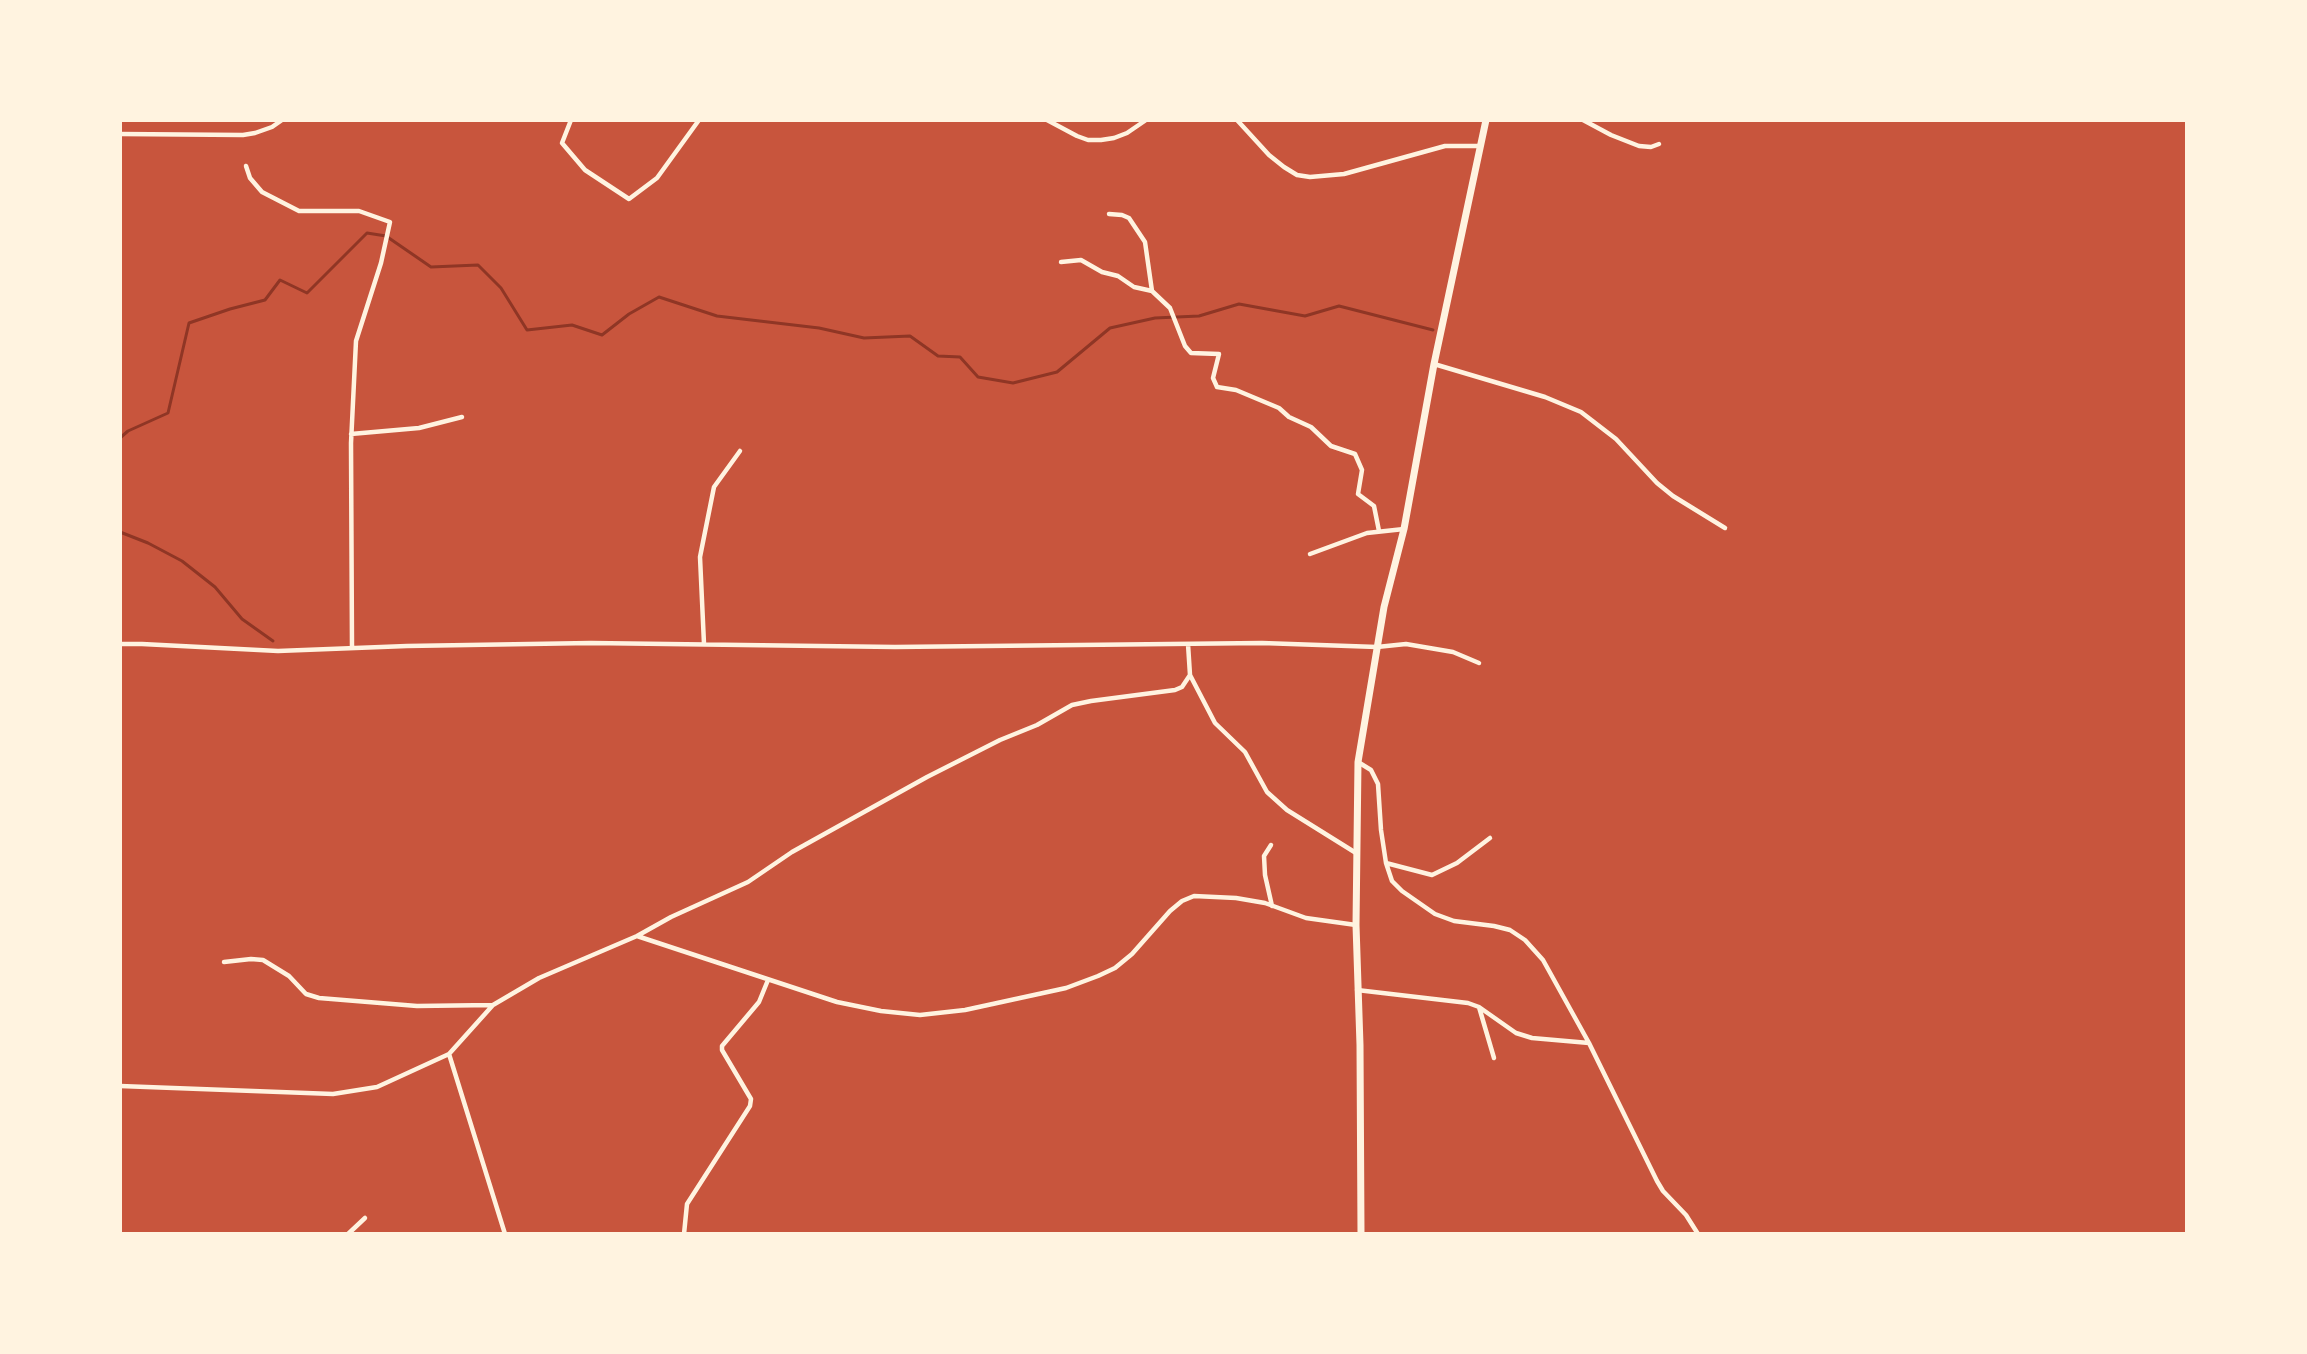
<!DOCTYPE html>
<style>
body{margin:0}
#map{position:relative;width:2307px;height:1354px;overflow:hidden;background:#c8553d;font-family:"Noto Sans",sans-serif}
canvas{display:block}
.frame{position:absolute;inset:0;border:122px solid #fff3e0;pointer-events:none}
</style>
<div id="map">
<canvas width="2307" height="1354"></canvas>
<div class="frame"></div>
</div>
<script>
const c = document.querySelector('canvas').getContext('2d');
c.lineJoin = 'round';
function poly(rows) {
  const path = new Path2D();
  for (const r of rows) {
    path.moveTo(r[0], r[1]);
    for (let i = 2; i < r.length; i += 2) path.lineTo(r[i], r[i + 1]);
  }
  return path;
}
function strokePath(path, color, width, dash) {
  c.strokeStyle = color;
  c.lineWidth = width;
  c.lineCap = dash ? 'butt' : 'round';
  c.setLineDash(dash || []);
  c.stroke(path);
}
strokePath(poly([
 [120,438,128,431,168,413,189,323,230,309,265,300,280,280,307,293,367,233,386,236,431,267,478,265,501,288,527,330,572,325,602,335,629,314,659,297,717,316,819,328,864,338,910,336,938,356,960,357,978,377,1013,383,1057,372,1110,328,1155,318,1199,316,1239,304,1305,316,1339,306,1433,330],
 [120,532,148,543,182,561,215,587,242,619,273,641]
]), '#8f3625', 3);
strokePath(poly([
 [571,120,562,143,585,170,629,199,657,178,699,120],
 [1047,120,1077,136,1088,140,1101,140,1114,138,1127,133,1146,120],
 [1237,120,1269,155,1284,167,1297,175,1310,177,1344,174,1445,146,1480,146],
 [1583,120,1611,135,1639,146,1651,147,1659,144],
 [120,134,243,135,255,133,272,127,282,120],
 [246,166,250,178,262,192,299,211,359,211,390,222,381,263,356,341,351,443,352,648],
 [1109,214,1122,215,1129,218,1145,242,1152,291],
 [1061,262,1081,260,1102,272,1118,276,1134,287,1152,291,1170,308,1185,346,1191,353,1219,354,1213,378,1217,387,1236,390,1279,408,1289,417,1311,427,1331,446,1355,454,1362,470,1358,494,1374,506,1379,531],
 [1434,364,1545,397,1581,412,1616,439,1657,483,1673,496,1725,528],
 [351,434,419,428,462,417],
 [1310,554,1367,533,1404,529],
 [120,644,142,644,278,651,407,646,591,643,895,647,1262,643,1377,647,1406,644,1453,652,1479,663],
 [704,644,700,557,714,487,740,451],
 [1188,644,1190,675,1215,723,1245,752,1267,792,1287,810,1356,853],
 [1358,762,1371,770,1378,784,1381,830,1386,863,1392,881,1402,891,1435,914,1454,921,1494,926,1510,930,1525,940,1543,960,1589,1043,1657,1181,1663,1191,1686,1215,1698,1234],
 [1271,845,1264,856,1265,875,1272,906],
 [1386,863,1432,875,1457,863,1490,838],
 [637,936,837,1002,881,1011,920,1015,965,1010,1066,988,1098,976,1115,968,1132,954,1170,911,1182,901,1194,896,1236,898,1265,903,1306,918,1356,925],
 [224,962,251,959,263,960,289,976,306,994,319,998,417,1006,493,1005],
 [1357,990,1468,1003,1479,1007,1516,1033,1532,1038,1589,1043],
 [1479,1007,1494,1058],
 [449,1054,505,1234],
 [120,1086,333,1094,377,1087,449,1054,493,1005,539,978,637,936,671,917,748,882,792,852,927,777,1000,740,1037,725,1072,705,1091,701,1175,690,1182,687,1190,675],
 [348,1234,365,1218],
 [684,1234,687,1204,750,1106,751,1099,722,1050,722,1046,759,1002,768,980]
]), '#fff3e0', 4.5);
strokePath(poly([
 [1361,1234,1360,1045,1356,925,1358,762,1384,607,1404,529,1434,364,1486,120]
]), '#fff3e0', 7);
</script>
